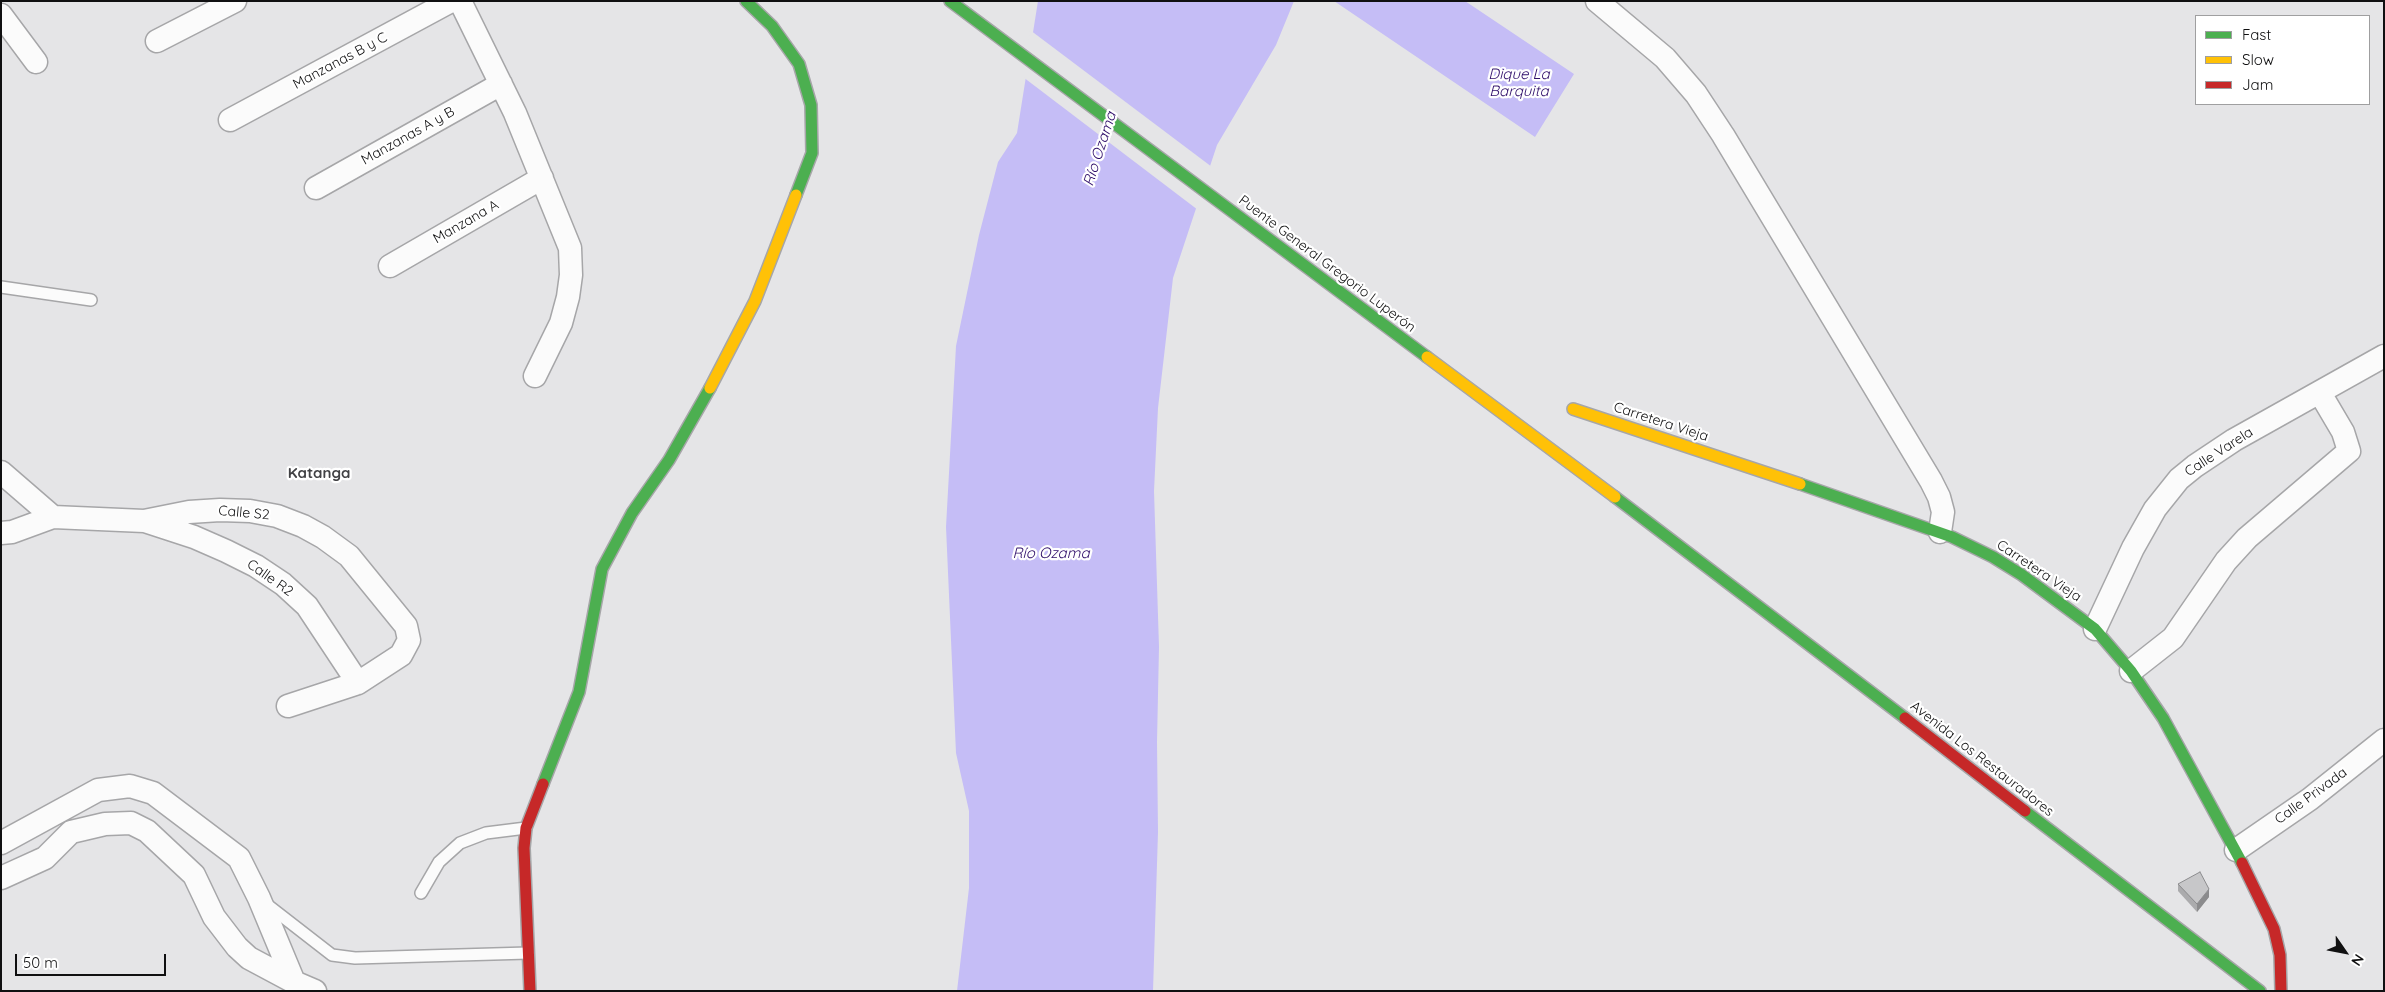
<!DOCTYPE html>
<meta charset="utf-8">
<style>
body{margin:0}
#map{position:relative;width:2385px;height:992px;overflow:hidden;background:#e5e5e7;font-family:Quicksand,sans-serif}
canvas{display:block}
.frame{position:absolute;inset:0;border:2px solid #101011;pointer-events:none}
.legend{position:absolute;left:2195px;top:15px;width:175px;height:90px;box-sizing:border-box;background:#fff;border:1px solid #9f9fa0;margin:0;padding:6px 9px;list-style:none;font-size:15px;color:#101011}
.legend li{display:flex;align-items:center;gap:10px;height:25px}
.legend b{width:25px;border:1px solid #9f9fa0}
.north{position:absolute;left:2320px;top:927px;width:50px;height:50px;-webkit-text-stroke:4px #fff;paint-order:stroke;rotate:123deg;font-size:14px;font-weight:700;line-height:20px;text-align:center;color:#101011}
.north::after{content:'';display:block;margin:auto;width:18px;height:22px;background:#101011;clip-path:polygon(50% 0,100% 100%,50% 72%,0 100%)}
.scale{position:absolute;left:15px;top:954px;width:151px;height:22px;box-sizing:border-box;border:2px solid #101011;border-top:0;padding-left:6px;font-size:15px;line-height:18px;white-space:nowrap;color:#101011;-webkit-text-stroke:4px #fff;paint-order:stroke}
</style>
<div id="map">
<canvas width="2385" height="992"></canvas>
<div class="frame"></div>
<ul class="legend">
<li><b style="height:6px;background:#4caf50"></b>Fast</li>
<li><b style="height:6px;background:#ffc107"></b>Slow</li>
<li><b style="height:6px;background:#c62828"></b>Jam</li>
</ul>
<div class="north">N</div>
<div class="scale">50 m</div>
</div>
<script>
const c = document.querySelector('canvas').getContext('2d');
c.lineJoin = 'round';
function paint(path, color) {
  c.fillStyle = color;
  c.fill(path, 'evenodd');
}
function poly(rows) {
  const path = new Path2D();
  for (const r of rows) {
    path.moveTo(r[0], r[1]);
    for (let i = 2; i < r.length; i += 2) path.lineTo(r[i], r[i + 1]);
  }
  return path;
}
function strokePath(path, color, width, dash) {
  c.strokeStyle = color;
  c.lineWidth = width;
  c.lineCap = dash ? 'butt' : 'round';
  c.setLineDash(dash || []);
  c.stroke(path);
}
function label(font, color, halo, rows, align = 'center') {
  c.font = font + ' Quicksand,sans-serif';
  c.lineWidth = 4.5;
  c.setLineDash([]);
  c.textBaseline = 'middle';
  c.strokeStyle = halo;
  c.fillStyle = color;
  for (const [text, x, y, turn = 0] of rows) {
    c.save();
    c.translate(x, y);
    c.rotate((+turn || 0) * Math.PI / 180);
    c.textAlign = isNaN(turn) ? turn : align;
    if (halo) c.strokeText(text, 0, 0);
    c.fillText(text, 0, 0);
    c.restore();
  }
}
paint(poly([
 [1038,1,1294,1,1276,45,1217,145,1173,278,1158,408,1154,491,1159,647,1157,742,1158,832,1153,991,957,991,969,888,969,811,956,753,946,527,956,346,979,235,998,162,1017,133],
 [1334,1,1465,1,1574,74,1535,137]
]), '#c5bdf6');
paint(poly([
 [1030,30,1212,167,1198,210,1023,77]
]), '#e5e5e7');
const lane = poly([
 [1,287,91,300],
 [421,893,439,862,460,843,486,833,526,828],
 [265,903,332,955,355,958,528,953]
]);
const street = poly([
 [460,1,515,113,570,248,571,275,568,297,561,323,535,376],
 [1597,1,1665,58,1696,94,1723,135,1931,481,1939,497,1943,512,1940,532],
 [1,15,36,62],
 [157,41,235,1],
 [230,120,451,1],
 [316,188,501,84],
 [390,266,542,178],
 [1,472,53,517],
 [145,521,194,537,226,551,256,566,283,584,307,606,358,683],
 [1,533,12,532,53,517,144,521,189,512,220,510,250,511,277,516,303,526,323,537,349,556,406,626,409,640,401,655,358,683,288,706],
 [2095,629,2133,548,2155,509,2179,479,2195,466,2234,440,2384,356],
 [2131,671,2173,638,2226,561,2247,538,2349,451,2343,432,2320,393],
 [1,843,98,790,130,786,153,793,239,858,259,898,294,982,315,991],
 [2236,850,2310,799,2384,740],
 [1,878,45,858,71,832,105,824,131,823,147,831,194,875,214,917,237,947,249,958,294,982]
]);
const fast = poly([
 [746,1,772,26,799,64,811,105,812,153,796,195],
 [950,1,1427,357],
 [1800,484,1952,537,1993,557,2022,575,2095,629,2131,671,2163,718,2242,863],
 [1615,497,1905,718],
 [543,784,579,692,602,569,632,513,669,460,710,388],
 [2025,811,2260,991]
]);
const slow = poly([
 [1427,357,1615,497],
 [710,388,755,301,796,195],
 [1573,409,1800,484]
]);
const jam = poly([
 [1905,718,2025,811],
 [2242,863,2274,929,2280,955,2281,991],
 [530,991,524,848,526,828,543,784]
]);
strokePath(lane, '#a6a6a8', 14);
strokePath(street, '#a6a6a8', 25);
strokePath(fast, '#a6a6a8', 14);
strokePath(slow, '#a6a6a8', 14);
strokePath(jam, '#a6a6a8', 14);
strokePath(lane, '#fbfbfb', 11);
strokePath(street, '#fbfbfb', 22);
strokePath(fast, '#4caf50', 11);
strokePath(slow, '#ffc107', 11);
strokePath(jam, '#c62828', 11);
paint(poly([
 [2178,884,2209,897,2197,912,2178,891]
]), '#ababad');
paint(poly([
 [2209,889,2209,897,2197,912,2197,904]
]), '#8b8b8d');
const building = poly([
 [2200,872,2209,889,2197,904,2178,884,2200,872]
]);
paint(building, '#c7c7c9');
strokePath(building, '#8b8b8d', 1);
label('14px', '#101011', '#fff', [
 ["Manzanas B y C",340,61,-28],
 ["Manzanas A y B",408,136,-29],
 ["Manzana A",466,222,-30],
 ["Puente General Gregorio Luperón",1327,264,37],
 ["Carretera Vieja",1661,422,18],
 ["Calle Varela",2219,452,-33],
 ["Calle S2",244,513,5],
 ["Carretera Vieja",2039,571,34],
 ["Calle R2",270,578,35],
 ["Avenida Los Restauradores",1982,759,38],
 ["Calle Privada",2311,796,-36]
]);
label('italic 15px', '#2e0d69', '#fff', [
 ["Dique La",1519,74],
 ["Barquita",1519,91],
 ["Río Ozama",1100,149,-72],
 ["Río Ozama",1051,553]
]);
label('bold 15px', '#424245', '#fff', [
 ["Katanga",319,473]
]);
</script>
